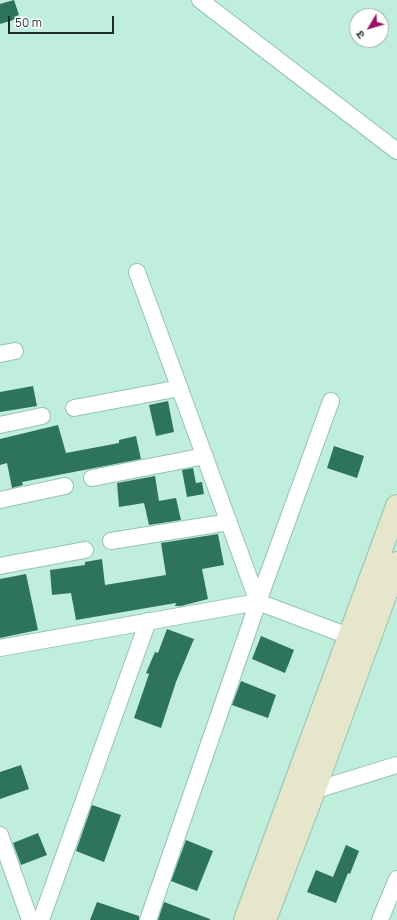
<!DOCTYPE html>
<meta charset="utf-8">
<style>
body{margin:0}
#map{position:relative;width:397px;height:920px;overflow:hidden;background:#c0eedd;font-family:Manrope,"Noto Sans Devanagari",sans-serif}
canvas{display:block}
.north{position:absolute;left:349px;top:8px;width:40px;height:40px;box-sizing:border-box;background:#fff;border:1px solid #a3aba8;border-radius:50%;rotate:232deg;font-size:11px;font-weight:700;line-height:16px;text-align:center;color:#1a2c25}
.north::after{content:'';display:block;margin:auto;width:14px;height:18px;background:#991064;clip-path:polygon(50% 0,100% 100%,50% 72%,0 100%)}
.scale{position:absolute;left:8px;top:16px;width:106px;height:18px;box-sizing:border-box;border:2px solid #1a2c25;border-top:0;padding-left:5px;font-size:12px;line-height:14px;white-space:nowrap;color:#1a2c25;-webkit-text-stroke:3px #fff;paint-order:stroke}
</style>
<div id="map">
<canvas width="397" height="920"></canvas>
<div class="north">उ</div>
<div class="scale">50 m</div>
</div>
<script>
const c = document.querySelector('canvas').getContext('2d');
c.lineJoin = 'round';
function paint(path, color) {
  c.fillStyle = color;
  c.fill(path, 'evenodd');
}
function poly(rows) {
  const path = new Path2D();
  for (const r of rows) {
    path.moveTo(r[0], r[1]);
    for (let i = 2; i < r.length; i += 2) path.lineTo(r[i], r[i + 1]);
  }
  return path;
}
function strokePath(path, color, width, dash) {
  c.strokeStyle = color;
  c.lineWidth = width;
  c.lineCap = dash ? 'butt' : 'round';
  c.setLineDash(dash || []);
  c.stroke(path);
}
paint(poly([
 [14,0,20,18,0,24,0,4],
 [33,386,37,406,0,412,0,392],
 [168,401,174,432,156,436,149,405],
 [58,425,66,453,119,443,119,440,136,436,141,459,22,482,23,485,12,488,7,463,0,465,0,439],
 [334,446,364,456,357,478,327,468],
 [193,468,196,483,202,482,204,494,187,497,182,470],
 [155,476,159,501,176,498,181,520,149,525,144,503,119,507,117,483],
 [218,534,224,565,202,569,208,599,181,606,175,606,176,603,76,620,71,593,52,595,50,570,85,565,85,562,102,559,105,585,166,575,161,543],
 [26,574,38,630,0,638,0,579],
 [167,629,194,639,176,682,161,728,134,718,149,674,146,673,155,652,158,653],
 [261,636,294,650,285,673,252,659],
 [241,681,276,695,268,718,232,705],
 [21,765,29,789,0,799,0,772],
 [92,805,121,815,104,862,76,851],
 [38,833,47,855,21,865,13,843],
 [186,840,213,851,197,891,171,881],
 [346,845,359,851,350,874,348,873,336,903,307,892,316,870,333,877],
 [97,902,139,916,139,920,90,920],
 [164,902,210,919,210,920,158,920]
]), '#2d735e');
const street = poly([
 [200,0,397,151],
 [137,272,258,602],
 [0,354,15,351],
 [74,408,180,388],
 [0,425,42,416],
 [92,478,205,456],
 [0,500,65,486],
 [111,541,229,522],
 [0,566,85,550],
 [0,648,258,602,359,640],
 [306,793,397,765],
 [0,835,30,920],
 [41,920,148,621],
 [148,920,258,602,331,401],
 [380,920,397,879]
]);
const secondary = poly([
 [245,920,397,506],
 [265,920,314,791,397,563]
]);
strokePath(street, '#95c2b2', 18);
strokePath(secondary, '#95c2b2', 24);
strokePath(street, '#fff', 16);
strokePath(secondary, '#e5e6cc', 22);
</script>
